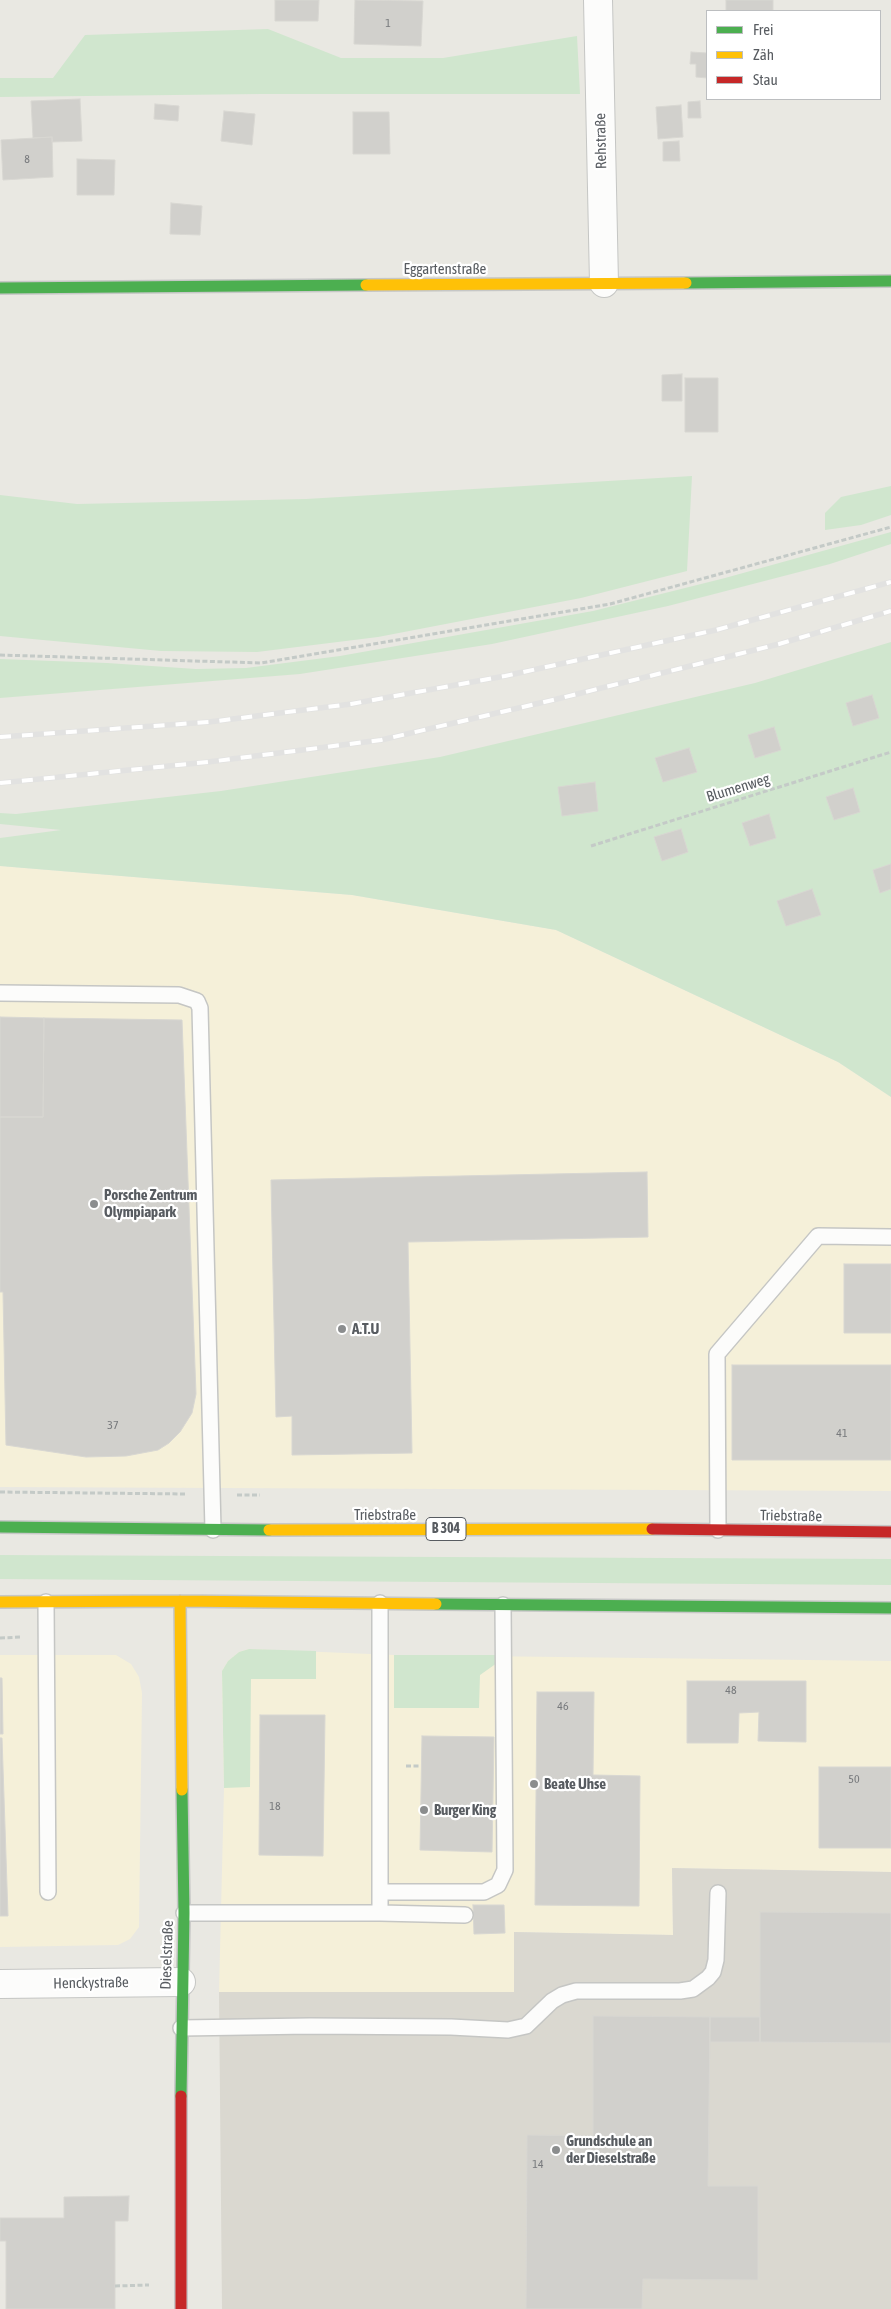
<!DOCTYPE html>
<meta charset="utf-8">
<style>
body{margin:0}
#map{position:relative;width:891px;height:2309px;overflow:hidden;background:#e9e8e2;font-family:"Asap Condensed",sans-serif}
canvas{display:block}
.legend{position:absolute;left:706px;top:10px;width:175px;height:90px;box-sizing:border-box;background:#fff;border:1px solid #bcbec0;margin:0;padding:6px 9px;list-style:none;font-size:15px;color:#585c61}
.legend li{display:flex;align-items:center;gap:10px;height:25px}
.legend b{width:25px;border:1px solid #bcbec0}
</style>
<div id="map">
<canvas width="891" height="2309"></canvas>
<ul class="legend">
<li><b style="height:6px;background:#4caf50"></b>Frei</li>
<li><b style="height:6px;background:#ffc107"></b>Zäh</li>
<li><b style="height:6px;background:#c62828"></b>Stau</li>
</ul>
</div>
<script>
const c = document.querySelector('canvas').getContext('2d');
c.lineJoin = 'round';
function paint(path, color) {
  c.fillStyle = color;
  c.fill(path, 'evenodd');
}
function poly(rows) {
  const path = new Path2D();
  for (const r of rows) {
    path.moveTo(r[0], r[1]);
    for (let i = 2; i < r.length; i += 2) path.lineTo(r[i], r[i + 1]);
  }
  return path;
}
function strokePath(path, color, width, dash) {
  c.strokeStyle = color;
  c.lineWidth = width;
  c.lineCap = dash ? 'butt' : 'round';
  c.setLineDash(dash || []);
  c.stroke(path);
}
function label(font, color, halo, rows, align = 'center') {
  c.font = font + ' "Asap Condensed",sans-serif';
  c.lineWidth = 4.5;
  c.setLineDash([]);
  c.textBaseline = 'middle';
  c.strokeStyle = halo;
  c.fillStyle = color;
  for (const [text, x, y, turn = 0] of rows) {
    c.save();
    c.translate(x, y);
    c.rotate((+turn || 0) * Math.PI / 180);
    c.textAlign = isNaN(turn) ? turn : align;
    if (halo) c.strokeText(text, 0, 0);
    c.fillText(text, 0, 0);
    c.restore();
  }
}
paint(poly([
 [0,866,352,895,556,930,838,1062,891,1097,891,1491,0,1487],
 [249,1649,394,1655,891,1661,891,1872,672,1868,673,1935,514,1932,514,1992,219,1992,224,1788,222,1671,228,1661,239,1652],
 [0,1655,116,1655,131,1664,139,1677,142,1693,139,1927,130,1939,118,1945,0,1947]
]), '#f5f0d9');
paint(poly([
 [672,1868,891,1872,891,2309,222,2309,219,1992,514,1992,514,1932,673,1935]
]), '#dad8d0');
paint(poly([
 [268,29,341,58,443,58,577,36,580,94,261,94,0,97,0,78,53,78,85,35],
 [692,476,687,571,581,598,378,637,257,652,161,651,0,636,0,495,77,504,306,499],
 [891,486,891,515,861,525,825,530,825,513,841,497],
 [891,532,891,544,830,564,668,606,492,644,300,674,0,698,0,659,107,663,196,669,246,668,340,656,593,611,725,578],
 [891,642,891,1097,838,1062,556,930,352,895,0,866,0,838,61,830,0,824,0,813,16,814,221,791,440,757,755,683],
 [0,1555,891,1559,891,1585,0,1579],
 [249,1649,316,1651,316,1679,251,1679,250,1787,224,1788,222,1671,228,1661,239,1652],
 [394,1655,497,1655,497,1663,480,1675,479,1708,394,1708]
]), '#d0e6ce');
const building = poly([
 [275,0,319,0,318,21,275,21,275,0],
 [355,0,423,1,421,46,354,44,355,0],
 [726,0,773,0,773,11,726,11,726,0],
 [691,52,707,53,707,78,696,77,696,64,690,64,691,52],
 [80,99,82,141,52,142,52,137,33,138,31,101,80,99],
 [700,101,701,118,688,118,688,102,700,101],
 [155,104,179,106,178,121,154,119,155,104],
 [681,105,683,137,658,139,656,107,681,105],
 [224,111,255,114,252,145,221,141,224,111],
 [353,112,389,112,390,154,353,154,353,112],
 [52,137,53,177,3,180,1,140,52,137],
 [679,141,680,161,663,161,663,142,679,141],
 [77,159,115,160,114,195,77,195,77,159],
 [171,203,202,206,200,235,170,234,171,203],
 [682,374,682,401,662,401,662,375,682,374],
 [685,378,718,378,718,432,685,432,685,378],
 [872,695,879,718,853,726,846,703,872,695],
 [774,727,781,750,755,758,748,735,774,727],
 [689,748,697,772,663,782,655,758,689,748],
 [595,782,598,811,562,816,558,787,595,782],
 [853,788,860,812,834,820,826,797,853,788],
 [769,814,776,838,750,846,742,823,769,814],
 [681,829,688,852,662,861,654,837,681,829],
 [891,864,891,889,880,893,873,870,891,864],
 [812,889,821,915,786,926,777,901,812,889],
 [0,1017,44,1018,43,1117,0,1117,0,1017],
 [44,1018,182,1020,196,1394,192,1413,180,1432,169,1443,158,1450,126,1456,86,1457,6,1445,3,1292,0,1292,0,1117,43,1117,44,1018],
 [647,1172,648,1237,408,1242,412,1453,292,1455,292,1416,276,1417,271,1180,647,1172],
 [844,1264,891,1264,891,1333,844,1333,844,1264],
 [732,1365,891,1365,891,1460,732,1460,732,1365],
 [0,1678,2,1678,3,1734,0,1734,0,1678],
 [687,1681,806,1681,806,1742,758,1741,759,1712,739,1713,738,1743,687,1743,687,1681],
 [537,1692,594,1692,593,1775,640,1776,639,1906,535,1905,537,1692],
 [260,1715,325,1715,323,1856,259,1855,260,1715],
 [422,1736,494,1737,492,1852,420,1850,422,1736],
 [0,1738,2,1738,8,1916,0,1916,0,1738],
 [819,1767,891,1767,891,1848,819,1848,819,1767],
 [473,1905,504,1905,505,1933,474,1934,473,1905],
 [760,1912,891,1913,891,2043,760,2042,760,1912],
 [593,2016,710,2017,708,2186,758,2186,758,2280,643,2279,642,2309,526,2309,527,2135,593,2136,593,2016],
 [710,2017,760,2017,760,2042,710,2042,710,2017],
 [129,2196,128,2221,115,2221,115,2309,6,2309,6,2241,0,2241,0,2218,64,2218,64,2197,129,2196]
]);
paint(building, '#d1d0cc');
strokePath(building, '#d8d7d2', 1);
const lane = poly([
 [0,993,179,995,197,1001,200,1008,213,1530],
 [718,1530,717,1354,818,1236,891,1237],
 [46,1602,48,1892],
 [380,1603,380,1913],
 [380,1892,484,1892,498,1885,505,1870,503,1605],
 [184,1913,380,1913,465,1915],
 [181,2028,310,2026,451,2027,508,2030,526,2026,552,2001,562,1995,576,1991,680,1991,693,1989,708,1978,713,1972,716,1960,718,1893]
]);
const street = poly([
 [598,0,604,283],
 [0,1984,181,1982]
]);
const fast = poly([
 [686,283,891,281],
 [0,288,366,285],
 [0,1527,269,1530],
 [436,1604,891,1608],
 [181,2096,184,1913,182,1790]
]);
const slow = poly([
 [366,285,686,283],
 [269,1530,652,1529],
 [180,1601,182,1790],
 [0,1602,180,1601,436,1604]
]);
const jam = poly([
 [652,1529,891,1532],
 [181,2096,181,2309]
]);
strokePath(lane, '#c5c6c4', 18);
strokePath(street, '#c5c6c4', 30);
strokePath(fast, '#c6c7c6', 14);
strokePath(slow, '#c6c7c6', 14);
strokePath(jam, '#c6c7c6', 14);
strokePath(poly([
 [0,655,261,663,610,604,891,527],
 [591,846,891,752],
 [0,1492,185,1494],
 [237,1495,260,1495],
 [0,1638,22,1637],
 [406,1766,421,1766],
 [115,2286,149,2285]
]), '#c4cac7', 3, [5, 2.5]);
strokePath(lane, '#fcfcfb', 15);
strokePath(street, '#fcfcfb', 28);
strokePath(fast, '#4caf50', 11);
strokePath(slow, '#ffc107', 11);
strokePath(jam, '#c62828', 11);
const rail = poly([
 [0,737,209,722,351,704,505,676,716,630,891,582],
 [0,783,208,762,381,740,557,699,779,644,891,611]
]);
strokePath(rail, '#e2e2e1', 5.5);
strokePath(rail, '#fff', 4, [11]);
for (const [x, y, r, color] of [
 [94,1204,5,"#8b8d8e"],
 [342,1329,5,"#8b8d8e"],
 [534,1784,5,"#8b8d8e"],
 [424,1810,5,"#8b8d8e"],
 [556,2150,5,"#8b8d8e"]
]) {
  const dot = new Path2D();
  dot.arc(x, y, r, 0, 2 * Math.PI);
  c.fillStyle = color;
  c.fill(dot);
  strokePath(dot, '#fff', 2);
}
label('12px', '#787a7d', null, [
 ["1",388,23],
 ["8",27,159],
 ["37",113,1425],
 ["41",842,1433],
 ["48",731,1690],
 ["46",563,1706],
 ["50",854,1779],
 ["18",275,1806],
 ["14",538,2164]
]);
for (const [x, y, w] of [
 [446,1529,40]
]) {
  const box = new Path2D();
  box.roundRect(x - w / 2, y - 11.5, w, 23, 4);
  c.fillStyle = '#fff';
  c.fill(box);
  strokePath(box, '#585c61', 1);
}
label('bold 14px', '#585c61', null, [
 ["B 304",446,1529]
]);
label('15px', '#585c61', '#fff', [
 ["Rehstraße",601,141,-91],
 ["Eggartenstraße",445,269],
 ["Blumenweg",738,788,-17],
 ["Triebstraße",385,1515],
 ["Triebstraße",791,1516,1],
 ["Dieselstraße",167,1955,-88],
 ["Henckystraße",91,1983,-1]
]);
label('bold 15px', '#585c61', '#fff', [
 ["Porsche Zentrum",104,1195],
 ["Olympiapark",104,1212],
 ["A.T.U",352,1329],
 ["Beate Uhse",544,1784],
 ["Burger King",434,1810],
 ["Grundschule an",566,2141],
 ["der Dieselstraße",566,2158]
], 'left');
</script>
